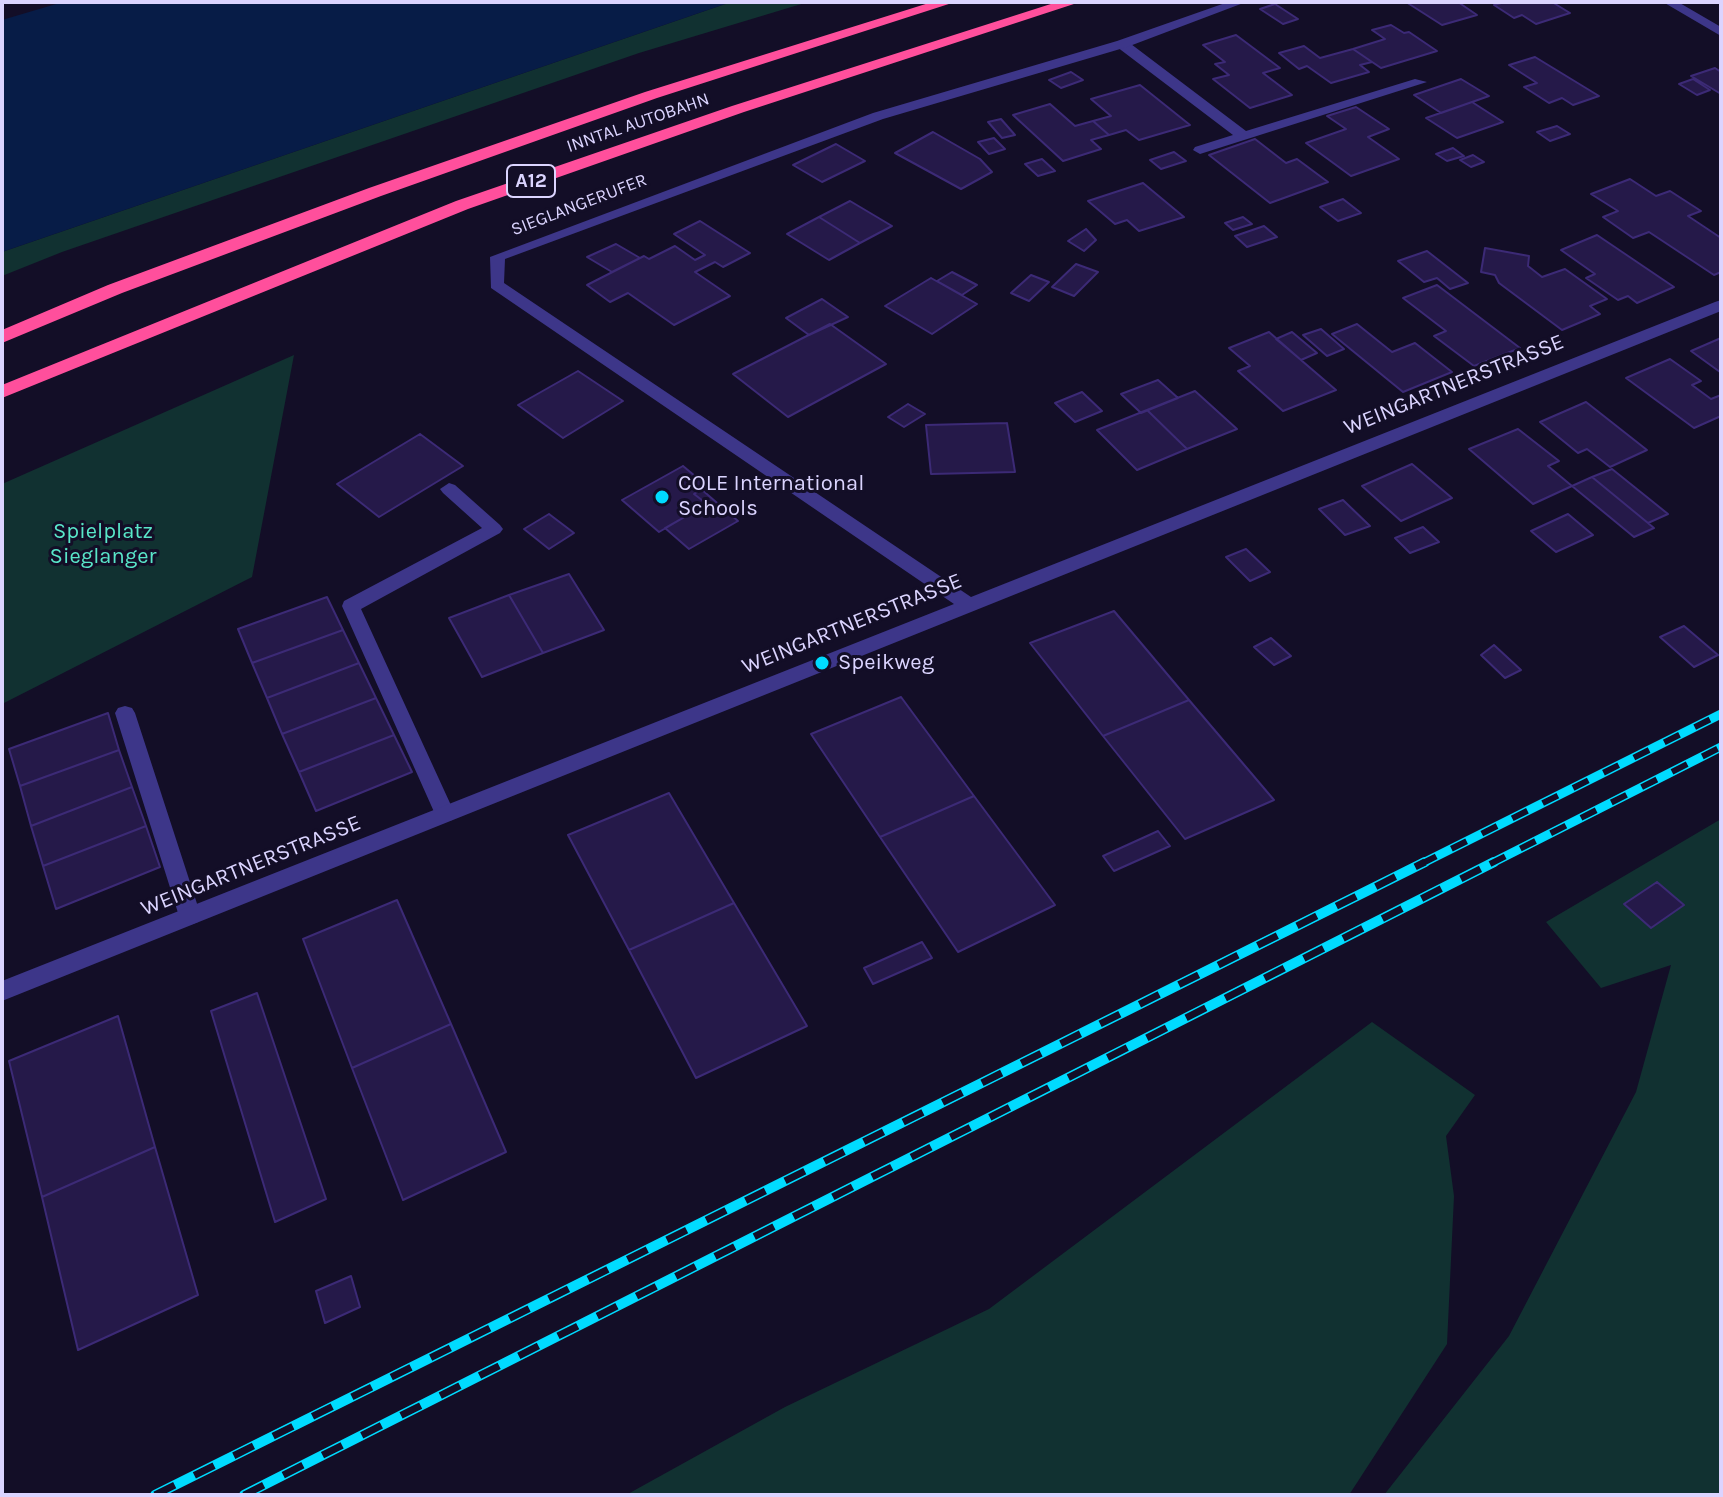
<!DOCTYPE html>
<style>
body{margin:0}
#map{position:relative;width:1723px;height:1497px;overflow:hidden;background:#130e27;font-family:Karla,sans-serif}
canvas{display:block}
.frame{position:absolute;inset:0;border:4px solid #dbd4ff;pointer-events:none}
</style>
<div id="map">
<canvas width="1723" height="1497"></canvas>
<div class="frame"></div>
</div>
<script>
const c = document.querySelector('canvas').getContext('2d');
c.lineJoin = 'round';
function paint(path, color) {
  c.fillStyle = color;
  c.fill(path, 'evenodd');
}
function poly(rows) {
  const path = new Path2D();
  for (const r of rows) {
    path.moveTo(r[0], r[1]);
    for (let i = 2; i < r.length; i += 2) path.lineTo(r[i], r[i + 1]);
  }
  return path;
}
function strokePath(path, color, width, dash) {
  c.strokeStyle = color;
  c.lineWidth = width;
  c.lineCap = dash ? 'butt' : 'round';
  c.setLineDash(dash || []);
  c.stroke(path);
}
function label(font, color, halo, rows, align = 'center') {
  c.font = font + ' Karla,sans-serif';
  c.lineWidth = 6;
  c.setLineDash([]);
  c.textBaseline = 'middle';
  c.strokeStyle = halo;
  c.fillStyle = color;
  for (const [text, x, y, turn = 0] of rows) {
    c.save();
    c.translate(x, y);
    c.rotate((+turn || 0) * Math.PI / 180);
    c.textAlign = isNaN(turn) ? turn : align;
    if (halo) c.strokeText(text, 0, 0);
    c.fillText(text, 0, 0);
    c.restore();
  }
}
paint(poly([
 [731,2,808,2,639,53,62,252,2,276,2,252],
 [294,355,252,577,2,704,2,484],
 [1721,819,1721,1495,1384,1495,1509,1336,1636,1092,1671,965,1601,988,1546,922],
 [1372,1022,1475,1095,1446,1136,1454,1196,1447,1344,1349,1495,626,1495,785,1407,989,1309]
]), '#113131');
paint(poly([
 [63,2,731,2,2,252,2,20]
]), '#071c47');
const building = poly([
 [1406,2,1458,2,1477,15,1442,25,1406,2],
 [1505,2,1552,2,1570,13,1536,24,1522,15,1514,18,1494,5,1505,2],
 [1275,4,1298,19,1283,24,1260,9,1275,4],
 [1391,25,1404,33,1409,32,1437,51,1381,68,1353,49,1385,39,1372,30,1391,25],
 [1236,35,1280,68,1263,73,1292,95,1250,108,1213,79,1229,75,1215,64,1225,62,1203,45,1236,35],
 [1304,46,1320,58,1353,49,1372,62,1360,65,1369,72,1331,83,1307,66,1299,69,1279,53,1304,46],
 [1535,57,1599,96,1573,105,1562,98,1549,103,1524,87,1537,83,1509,65,1535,57],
 [1715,68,1721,72,1721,94,1691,76,1715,68],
 [1071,72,1083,80,1061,88,1049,80,1071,72],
 [1461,79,1489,96,1441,113,1414,95,1461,79],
 [1693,79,1710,90,1697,95,1679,84,1693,79],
 [1140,85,1190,125,1139,140,1126,130,1109,135,1093,121,1111,116,1091,99,1140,85],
 [1472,102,1503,122,1457,138,1426,118,1472,102],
 [1050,104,1075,126,1093,121,1109,135,1091,140,1101,149,1063,161,1013,115,1050,104],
 [1356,107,1389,129,1368,137,1399,159,1351,176,1306,143,1346,129,1327,116,1356,107],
 [1001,119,1015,135,1002,138,988,122,1001,119],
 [1557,126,1570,134,1550,141,1537,132,1557,126],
 [933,132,980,159,992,172,961,189,895,153,933,132],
 [994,138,1005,149,989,154,978,142,994,138],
 [1255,139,1286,163,1297,159,1328,182,1270,203,1209,155,1255,139],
 [836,144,865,161,822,182,793,165,836,144],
 [1453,148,1464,156,1447,161,1436,154,1453,148],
 [1174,152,1186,161,1161,169,1150,160,1174,152],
 [1473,155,1484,162,1471,167,1460,160,1473,155],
 [1042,159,1055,171,1038,176,1025,164,1042,159],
 [1630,179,1656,196,1670,191,1701,211,1688,216,1721,238,1721,272,1714,275,1649,232,1633,238,1603,217,1618,211,1591,194,1630,179],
 [1143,183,1184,217,1139,231,1127,220,1115,224,1088,201,1143,183],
 [1343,199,1361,213,1338,221,1320,207,1343,199],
 [850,201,892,226,860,243,819,217,850,201],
 [819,217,860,243,829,260,787,234,819,217],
 [1243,217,1252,224,1233,230,1225,223,1243,217],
 [700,221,750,253,723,267,715,262,695,272,730,296,674,325,628,293,610,302,587,285,644,256,649,259,675,246,695,260,705,255,674,234,700,221],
 [1264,226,1277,237,1247,247,1235,236,1264,226],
 [1086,229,1096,240,1084,251,1068,241,1086,229],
 [1597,235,1674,287,1637,303,1628,296,1618,300,1586,278,1595,274,1561,250,1597,235],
 [616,244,640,258,612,272,587,257,616,244],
 [1485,248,1529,256,1528,266,1542,277,1565,269,1607,299,1590,306,1600,314,1562,330,1499,283,1495,275,1481,272,1485,248],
 [1427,251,1468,283,1450,289,1437,278,1424,282,1398,261,1427,251],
 [1076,264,1098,272,1074,296,1052,287,1076,264],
 [952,272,977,285,962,295,937,281,952,272],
 [1031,275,1049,282,1029,301,1011,293,1031,275],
 [931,278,977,304,932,334,885,306,931,278],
 [1437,285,1520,348,1474,366,1434,336,1446,331,1403,298,1437,285],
 [822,299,848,317,809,335,786,318,822,299],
 [830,324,886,364,788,417,733,374,830,324],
 [1357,324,1392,352,1415,343,1452,372,1403,392,1332,334,1357,324],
 [1321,329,1344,349,1327,356,1303,335,1321,329],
 [1269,332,1301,360,1336,390,1283,411,1238,371,1250,366,1229,348,1269,332],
 [1292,332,1317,353,1301,360,1276,339,1292,332],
 [1721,338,1721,371,1720,372,1691,351,1721,338],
 [1670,359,1701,381,1692,385,1711,399,1721,395,1721,416,1694,428,1626,378,1670,359],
 [578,371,623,401,563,438,518,405,578,371],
 [1158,380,1178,398,1141,413,1121,394,1158,380],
 [1195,391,1237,429,1187,449,1147,410,1195,391],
 [1082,392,1102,411,1075,422,1055,403,1082,392],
 [1586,402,1647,450,1610,467,1587,449,1578,453,1540,422,1586,402],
 [908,404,925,414,904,427,888,417,908,404],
 [1147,410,1187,449,1137,470,1097,430,1147,410],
 [1007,423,1015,472,931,474,926,425,1007,423],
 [1518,429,1559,461,1548,466,1572,486,1533,504,1469,449,1518,429],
 [420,434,463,466,379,517,337,484,420,434],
 [1412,464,1452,498,1401,521,1362,486,1412,464],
 [683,466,707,486,694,494,707,504,659,532,622,500,683,466],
 [1612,469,1668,514,1648,523,1592,477,1612,469],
 [1592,477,1648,523,1654,528,1634,537,1572,486,1592,477],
 [701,489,738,521,689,549,665,528,707,504,694,494,701,489],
 [1343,500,1370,526,1345,535,1319,509,1343,500],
 [549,514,574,533,549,549,524,529,549,514],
 [1568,514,1593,535,1556,552,1531,531,1568,514],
 [1423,527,1439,542,1410,553,1395,538,1423,527],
 [1246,549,1270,572,1250,581,1226,557,1246,549],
 [569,574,604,630,543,653,509,595,569,574],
 [509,595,543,653,482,677,449,618,509,595],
 [327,597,343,630,252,663,238,629,327,597],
 [1114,611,1189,700,1103,736,1030,643,1114,611],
 [1684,626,1718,655,1694,667,1660,637,1684,626],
 [343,630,359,663,267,698,252,663,343,630],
 [1271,638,1291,656,1274,665,1254,647,1271,638],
 [1494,645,1521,670,1505,678,1481,655,1494,645],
 [359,663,376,698,282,734,267,698,359,663],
 [901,697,974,796,880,837,811,734,901,697],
 [376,698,394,735,299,772,282,734,376,698],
 [1189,700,1274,800,1185,839,1103,736,1189,700],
 [108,713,119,750,20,786,9,749,108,713],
 [394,735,412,772,316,811,299,772,394,735],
 [119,750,132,787,31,826,20,786,119,750],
 [132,787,146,826,43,866,31,826,132,787],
 [669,793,734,903,629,950,568,835,669,793],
 [974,796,1055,905,958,952,880,837,974,796],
 [146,826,160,867,56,909,43,866,146,826],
 [1158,831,1170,846,1114,871,1103,856,1158,831],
 [1657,882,1684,905,1651,928,1624,904,1657,882],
 [397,900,451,1024,352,1068,303,939,397,900],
 [734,903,807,1026,696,1078,629,950,734,903],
 [922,942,932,958,873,984,864,968,922,942],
 [257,993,326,1199,275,1222,211,1011,257,993],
 [118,1016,155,1147,42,1197,9,1061,118,1016],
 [451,1024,506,1152,403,1200,352,1068,451,1024],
 [155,1147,198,1295,78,1350,42,1197,155,1147],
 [351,1276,360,1307,325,1323,316,1291,351,1276]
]);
paint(building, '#251949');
strokePath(building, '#3c2a76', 2);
paint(poly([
 [1117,41,1127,41,1246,131,1415,79,1427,82,1200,154,1193,150,1195,147,1233,135,1117,47,1117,41],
 [449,483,455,485,500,525,503,529,500,533,361,609,455,814,452,820,445,822,438,820,435,814,342,606,344,601,482,528,443,493,440,489,449,483],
 [125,706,132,708,135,713,201,916,198,922,190,925,182,922,179,916,115,713,118,708,125,706]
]), '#3d3689');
paint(poly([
 [1228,2,1246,2,1127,47,883,119,505,259,504,283,971,597,1715,302,1721,300,1721,311,2,1001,2,981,954,604,491,288,490,257,873,113,1117,41,1228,2],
 [1663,2,1678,2,1721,27,1721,36,1663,2]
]), '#3d3689');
paint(poly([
 [932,2,955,2,657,98,381,196,122,293,2,343,2,330,108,285,369,188,645,92,932,2],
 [1057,2,1080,2,744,112,468,209,2,398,2,385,456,201,732,106,1057,2]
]), '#ff4f9c');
const railFar1 = poly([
 [1421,864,1721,714],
 [1490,864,1721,747]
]);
const rail = poly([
 [155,1495,1425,862],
 [244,1495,1494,862]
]);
strokePath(railFar1, '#00dbff', 9);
strokePath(rail, '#00dbff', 10);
strokePath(railFar1, '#130e27', 6, [17]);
strokePath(rail, '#130e27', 7, [22]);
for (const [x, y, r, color] of [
 [662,497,8,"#00dbff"],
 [822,663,8,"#00dbff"]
]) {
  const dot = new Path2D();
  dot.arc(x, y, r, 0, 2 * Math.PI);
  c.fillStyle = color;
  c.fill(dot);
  strokePath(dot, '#130e27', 3);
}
label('18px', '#dbd4ff', '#130e27', [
 ["INNTAL AUTOBAHN",638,123,-19],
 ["SIEGLANGERUFER",579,205,-21]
]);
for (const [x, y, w] of [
 [531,181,48]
]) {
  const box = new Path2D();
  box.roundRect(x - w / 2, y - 16, w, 32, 6);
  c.fillStyle = '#130e27';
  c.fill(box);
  strokePath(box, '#dbd4ff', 2);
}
label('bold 20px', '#dbd4ff', null, [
 ["A12",531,181]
]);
label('22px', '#dbd4ff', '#130e27', [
 ["WEINGARTNERSTRASSE",1454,385,-22],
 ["WEINGARTNERSTRASSE",852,624,-22],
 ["WEINGARTNERSTRASSE",251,866,-22]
]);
label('22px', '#dbd4ff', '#130e27', [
 ["COLE International",678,484],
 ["Schools",678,509],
 ["Speikweg",838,663]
], 'left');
label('22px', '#59e6c9', '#130e27', [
 ["Spielplatz",103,532],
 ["Sieglanger",103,557]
]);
</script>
